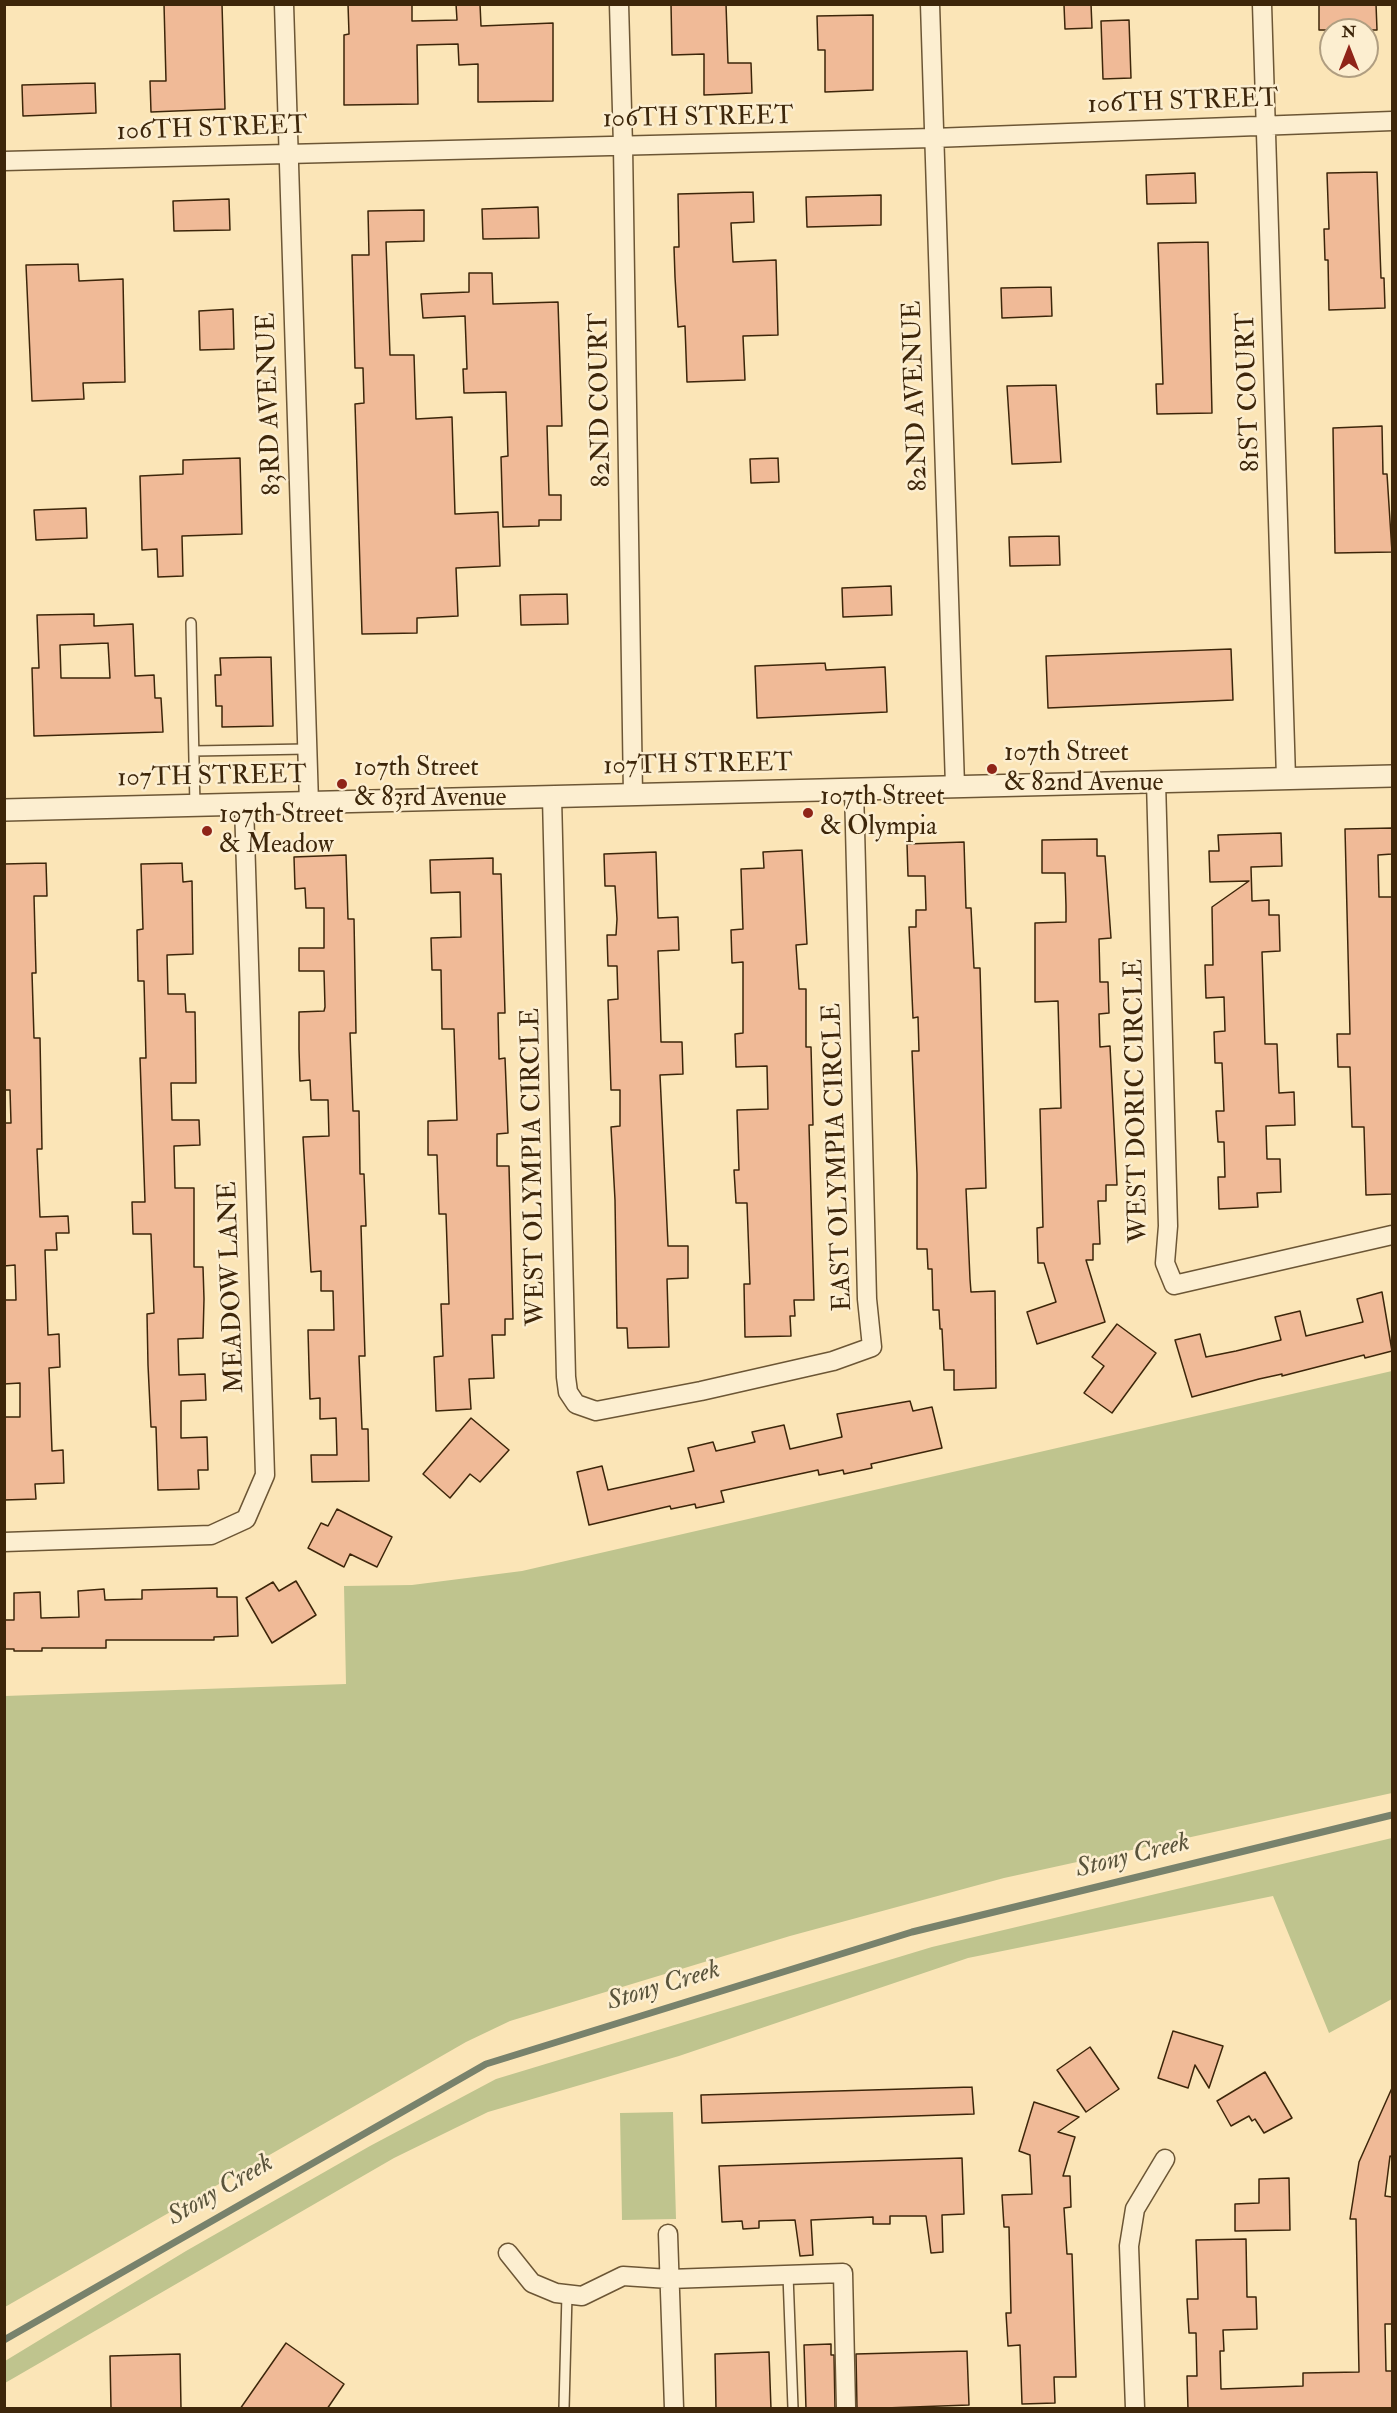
<!DOCTYPE html>
<style>
body{margin:0}
#map{position:relative;width:1397px;height:2413px;overflow:hidden;background:#fbe5b7;font-family:"IM FELL Double Pica",serif}
canvas{display:block}
.frame{position:absolute;inset:0;border:6px solid #3d260a;pointer-events:none}
.north{position:absolute;left:1319px;top:18px;width:60px;height:60px;box-sizing:border-box;background:#fceed0;border:2px solid #b09e81;border-radius:50%;rotate:0deg;font-size:16px;font-weight:700;line-height:24px;text-align:center;color:#3d260a}
.north::after{content:'';display:block;margin:auto;width:21px;height:27px;background:#8f2418;clip-path:polygon(50% 0,100% 100%,50% 72%,0 100%)}
</style>
<div id="map">
<canvas width="1397" height="2413"></canvas>
<div class="frame"></div>
<div class="north">N</div>
</div>
<script>
const c = document.querySelector('canvas').getContext('2d');
c.lineJoin = 'round';
function paint(path, color) {
  c.fillStyle = color;
  c.fill(path, 'evenodd');
}
function poly(rows) {
  const path = new Path2D();
  for (const r of rows) {
    path.moveTo(r[0], r[1]);
    for (let i = 2; i < r.length; i += 2) path.lineTo(r[i], r[i + 1]);
  }
  return path;
}
function strokePath(path, color, width, dash) {
  c.strokeStyle = color;
  c.lineWidth = width;
  c.lineCap = dash ? 'butt' : 'round';
  c.setLineDash(dash || []);
  c.stroke(path);
}
function label(font, color, halo, rows, align = 'center') {
  c.font = font + ' "IM FELL Double Pica",serif';
  c.lineWidth = 5;
  c.setLineDash([]);
  c.textBaseline = 'middle';
  c.strokeStyle = halo;
  c.fillStyle = color;
  for (const [text, x, y, turn = 0] of rows) {
    c.save();
    c.translate(x, y);
    c.rotate((+turn || 0) * Math.PI / 180);
    c.textAlign = isNaN(turn) ? turn : align;
    if (halo) c.strokeText(text, 0, 0);
    c.fillText(text, 0, 0);
    c.restore();
  }
}
paint(poly([
 [1392,1371,1392,1793,1004,1878,790,1936,510,2021,466,2042,5,2307,5,1696,346,1684,344,1586,412,1585,522,1571],
 [1392,1838,1392,1999,1329,2033,1273,1896,968,1958,679,2056,488,2112,394,2158,5,2383,5,2361,186,2251,370,2146,496,2079,932,1947],
 [673,2112,676,2219,622,2220,620,2113]
]), '#bfc48e');
strokePath(poly([
 [4,2340,486,2064,912,1932,1392,1815]
]), '#78826c', 7);
const building = poly([
 [164,4,222,4,225,109,151,112,150,81,166,81,164,4],
 [348,4,412,4,412,21,457,20,456,4,480,4,481,26,553,23,553,101,478,102,478,64,459,65,458,44,417,45,418,104,344,105,344,35,349,34,348,4],
 [671,4,726,4,728,63,751,63,752,93,704,95,704,54,672,55,671,4],
 [1091,4,1092,28,1065,29,1064,5,1091,4],
 [1319,4,1376,4,1377,30,1319,30,1319,4],
 [873,15,873,90,825,92,825,50,818,50,817,16,873,15],
 [1129,20,1131,78,1103,79,1101,21,1129,20],
 [95,83,96,113,23,116,22,85,95,83],
 [1377,172,1381,278,1384,278,1385,308,1329,310,1328,260,1325,260,1324,229,1329,229,1327,173,1377,172],
 [1195,173,1196,203,1147,204,1146,175,1195,173],
 [753,192,754,222,731,223,733,262,776,260,778,335,743,336,745,380,687,382,685,326,678,327,675,277,674,247,679,247,678,194,753,192],
 [881,195,881,225,807,227,806,197,881,195],
 [229,199,230,230,174,231,173,201,229,199],
 [538,207,539,238,483,239,482,209,538,207],
 [424,210,424,241,386,242,390,355,414,355,416,419,452,417,455,514,498,512,500,566,456,568,458,616,417,618,417,633,362,634,355,404,364,403,363,368,355,368,352,255,369,255,368,211,424,210],
 [1208,242,1212,413,1157,414,1156,384,1163,384,1158,243,1208,242],
 [78,264,79,281,123,279,125,382,83,383,84,399,32,401,26,265,78,264],
 [469,273,492,273,493,304,558,302,562,426,547,426,549,495,561,495,561,520,539,520,539,526,503,527,501,457,508,456,506,392,464,393,463,369,467,369,465,316,423,318,421,294,469,292,469,273],
 [1051,287,1052,316,1002,318,1001,288,1051,287],
 [233,309,234,349,200,350,199,311,233,309],
 [1056,385,1061,462,1012,464,1007,386,1056,385],
 [1382,426,1383,474,1387,474,1392,552,1335,553,1333,428,1382,426],
 [240,458,242,534,182,536,183,576,158,577,157,549,142,550,140,476,183,474,183,460,240,458],
 [778,458,779,482,751,483,750,459,778,458],
 [86,508,87,538,36,540,34,510,86,508],
 [1059,536,1060,565,1010,566,1009,537,1059,536],
 [891,586,892,615,843,617,842,588,891,586],
 [567,594,568,624,521,625,520,595,567,594],
 [94,614,94,626,133,624,135,676,154,675,155,698,161,698,163,732,34,736,32,668,39,668,37,615,94,614],
 [108,643,110,678,61,678,60,645,108,643],
 [1231,649,1233,700,1048,708,1046,656,1231,649],
 [271,657,273,726,222,727,222,706,216,706,215,675,221,675,220,658,271,657],
 [825,663,826,670,885,667,887,712,757,718,755,666,825,663],
 [1392,828,1392,854,1378,855,1379,897,1392,897,1392,1194,1366,1195,1364,1127,1352,1127,1350,1067,1338,1067,1337,1034,1350,1034,1345,829,1392,828],
 [1281,833,1282,866,1251,867,1252,901,1269,900,1269,915,1279,915,1280,951,1262,952,1265,1044,1277,1044,1279,1093,1294,1092,1295,1125,1266,1126,1267,1159,1280,1159,1281,1192,1257,1193,1258,1207,1219,1209,1218,1177,1225,1177,1224,1142,1218,1142,1216,1111,1224,1111,1222,1063,1215,1063,1214,1032,1225,1031,1224,997,1206,998,1205,965,1213,965,1212,907,1249,881,1210,882,1209,851,1219,851,1218,835,1281,833],
 [1097,839,1097,856,1105,856,1111,938,1099,939,1100,982,1108,982,1109,1013,1099,1014,1100,1047,1110,1046,1117,1185,1106,1185,1106,1201,1098,1201,1100,1244,1093,1244,1093,1260,1086,1260,1105,1322,1037,1344,1027,1312,1056,1302,1044,1263,1038,1263,1037,1228,1043,1227,1040,1109,1061,1108,1058,1001,1035,1002,1035,923,1066,922,1066,906,1065,873,1042,873,1042,840,1097,839],
 [964,842,966,908,971,908,974,968,980,968,986,1188,966,1189,970,1279,971,1292,995,1291,996,1388,954,1390,954,1370,944,1370,942,1329,940,1329,939,1310,933,1310,932,1269,928,1269,927,1249,917,1249,917,1174,912,1051,919,1051,918,1017,913,1018,909,927,916,927,916,910,926,910,925,876,908,876,907,844,964,842],
 [802,850,807,944,796,945,799,989,806,989,806,1047,811,1047,813,1125,809,1125,814,1300,794,1300,795,1316,790,1316,791,1336,745,1337,744,1284,750,1284,747,1203,736,1203,734,1170,739,1170,737,1110,768,1109,767,1066,736,1067,735,1034,743,1033,743,962,732,963,731,930,743,929,741,869,764,868,763,852,802,850],
 [656,852,658,918,678,917,679,950,658,951,661,1042,682,1042,683,1074,660,1075,668,1246,688,1246,688,1278,667,1279,669,1347,628,1348,627,1328,617,1328,615,1200,611,1127,620,1126,620,1090,611,1090,608,1000,618,999,617,966,608,966,607,935,616,935,617,919,615,886,605,886,604,854,656,852],
 [346,855,348,919,354,919,356,1033,350,1033,353,1111,359,1111,360,1174,364,1174,366,1226,361,1226,365,1356,359,1356,362,1429,368,1429,369,1481,312,1482,311,1455,337,1455,336,1418,320,1419,320,1398,310,1399,309,1367,308,1330,334,1330,333,1291,321,1291,321,1271,311,1272,303,1137,329,1136,328,1100,311,1100,310,1080,300,1081,299,1049,299,1012,324,1011,325,1007,324,971,299,971,299,948,324,948,324,908,306,908,305,888,295,889,294,857,346,855],
 [493,858,493,874,501,874,505,1013,498,1013,499,1059,505,1058,508,1133,497,1134,497,1166,509,1166,513,1319,505,1319,505,1335,492,1335,494,1378,469,1379,471,1409,436,1411,434,1357,443,1356,441,1304,449,1304,446,1214,439,1214,437,1155,428,1155,428,1121,457,1120,454,1029,442,1029,441,970,432,970,431,938,461,937,460,892,431,893,430,860,493,858],
 [46,863,47,896,34,896,36,973,32,973,34,1038,40,1038,42,1149,37,1149,40,1217,68,1216,69,1233,56,1233,57,1250,45,1250,48,1335,59,1334,60,1367,49,1368,52,1451,63,1450,64,1483,35,1484,36,1499,4,1500,4,1417,20,1417,20,1383,4,1384,4,1300,16,1300,15,1265,4,1266,4,1123,11,1123,10,1090,4,1090,4,864,46,863],
 [182,863,183,882,192,881,193,954,167,955,168,994,185,994,186,1012,195,1012,196,1083,171,1083,172,1120,199,1120,200,1145,174,1146,175,1188,194,1188,194,1267,203,1267,204,1299,203,1338,178,1339,179,1375,205,1374,206,1400,181,1401,181,1438,207,1437,208,1470,198,1470,199,1489,158,1490,156,1427,151,1427,148,1365,147,1314,154,1313,151,1234,133,1234,132,1202,145,1202,140,1058,146,1058,144,981,138,981,137,930,143,929,141,864,182,863],
 [1382,1292,1392,1351,1365,1358,1364,1355,1282,1376,1282,1374,1259,1379,1192,1397,1175,1340,1200,1334,1206,1357,1236,1351,1281,1340,1275,1317,1300,1311,1306,1336,1363,1322,1357,1299,1382,1292],
 [1117,1324,1156,1353,1112,1413,1084,1393,1104,1366,1092,1357,1117,1324],
 [910,1401,913,1411,932,1407,942,1448,871,1464,872,1468,844,1474,843,1470,819,1475,818,1470,721,1491,724,1502,696,1508,695,1504,671,1509,670,1506,589,1525,577,1472,602,1466,608,1490,694,1471,688,1448,713,1442,716,1451,755,1442,752,1432,784,1425,790,1449,842,1437,837,1414,910,1401],
 [471,1418,509,1450,480,1482,470,1474,450,1498,423,1474,471,1418],
 [337,1509,392,1537,377,1567,350,1554,344,1567,308,1548,321,1523,328,1526,337,1509],
 [296,1581,316,1615,272,1643,246,1598,273,1582,279,1591,296,1581],
 [217,1588,217,1597,237,1597,238,1636,214,1637,214,1640,106,1640,106,1648,42,1648,42,1651,14,1651,14,1649,4,1649,4,1620,14,1620,14,1593,40,1592,41,1618,79,1617,78,1591,104,1589,105,1600,142,1599,142,1590,217,1588],
 [1173,2031,1223,2046,1209,2088,1195,2065,1188,2088,1158,2078,1173,2031],
 [1090,2047,1119,2089,1086,2112,1057,2070,1090,2047],
 [1265,2072,1292,2118,1264,2133,1255,2119,1252,2121,1249,2116,1231,2126,1217,2101,1265,2072],
 [972,2087,974,2114,702,2123,701,2095,972,2087],
 [1392,2088,1392,2157,1390,2156,1385,2196,1392,2197,1392,2324,1385,2324,1386,2371,1392,2371,1392,2409,1188,2409,1187,2376,1197,2376,1196,2333,1189,2333,1187,2299,1198,2299,1196,2240,1246,2239,1247,2297,1256,2297,1257,2329,1223,2330,1224,2351,1220,2351,1221,2389,1303,2386,1303,2373,1359,2372,1356,2219,1350,2219,1359,2162,1392,2088],
 [1034,2102,1079,2117,1058,2132,1075,2137,1063,2176,1070,2176,1071,2207,1064,2208,1067,2254,1072,2254,1076,2377,1054,2377,1055,2403,1022,2404,1020,2345,1008,2346,1006,2313,1011,2313,1009,2227,1004,2227,1002,2195,1032,2194,1030,2155,1019,2151,1034,2102],
 [962,2158,964,2214,942,2215,943,2252,931,2253,926,2216,890,2216,890,2224,873,2224,873,2217,811,2220,813,2255,800,2256,795,2220,759,2221,759,2228,743,2229,742,2221,722,2222,719,2166,962,2158],
 [1289,2178,1290,2230,1235,2231,1235,2204,1259,2203,1259,2179,1289,2178],
 [286,2343,344,2384,327,2409,240,2409,286,2343],
 [831,2344,831,2355,834,2355,835,2409,806,2409,804,2345,831,2344],
 [967,2351,969,2405,857,2409,856,2354,967,2351],
 [769,2352,771,2409,716,2409,715,2354,769,2352],
 [180,2354,181,2409,111,2409,110,2356,180,2354]
]);
paint(building, '#f0ba97');
strokePath(building, '#3d260a', 1.5);
const service = poly([
 [191,623,195,806],
 [194,751,307,749],
 [788,2275,793,2408],
 [564,2408,567,2294]
]);
const minor = poly([
 [284,4,309,803],
 [619,4,623,146,633,795],
 [930,4,955,786],
 [1262,4,1286,778],
 [4,161,933,138,1392,121],
 [1156,781,1168,1226,1165,1263,1174,1285,1392,1235],
 [552,797,566,1377,568,1392,576,1404,596,1411,701,1391,833,1361,872,1347,867,1299,854,789],
 [4,1542,211,1535,246,1519,265,1475,244,805],
 [668,2234,674,2408],
 [508,2253,532,2283,556,2293,582,2296,623,2276,669,2279,843,2273,846,2408],
 [1135,2408,1129,2246,1135,2209,1165,2159]
]);
const tertiary = poly([
 [4,810,1392,776]
]);
strokePath(service, '#6c5635', 12);
strokePath(minor, '#6c5635', 21);
strokePath(tertiary, '#6c5635', 24);
strokePath(service, '#fceed0', 9);
strokePath(minor, '#fceed0', 18);
strokePath(tertiary, '#fceed0', 21);
for (const [x, y, r, color] of [
 [992,769,6,"#8f2418"],
 [342,784,6,"#8f2418"],
 [808,813,6,"#8f2418"],
 [207,831,6,"#8f2418"]
]) {
  const dot = new Path2D();
  dot.arc(x, y, r, 0, 2 * Math.PI);
  c.fillStyle = color;
  c.fill(dot);
  strokePath(dot, '#fceed0', 2);
}
label('26px', '#3d260a', '#fceed0', [
 ["106TH STREET",1183,103,-2],
 ["106TH STREET",698,119,-1],
 ["106TH STREET",212,130,-2],
 ["81ST COURT",1250,392,-92],
 ["82ND AVENUE",917,396,-92],
 ["82ND COURT",602,400,-91],
 ["83RD AVENUE",271,404,-92],
 ["107TH STREET",698,766,-1],
 ["107TH STREET",212,778,-1],
 ["WEST DORIC CIRCLE",1138,1101,-91],
 ["EAST OLYMPIA CIRCLE",839,1157,-92],
 ["WEST OLYMPIA CIRCLE",535,1167,-91],
 ["MEADOW LANE",233,1287,-92]
]);
label('26px', '#3d260a', '#fceed0', [
 ["107th Street",1004,754],
 ["& 82nd Avenue",1004,784],
 ["107th Street",354,769],
 ["& 83rd Avenue",354,799],
 ["107th Street",820,798],
 ["& Olympia",820,828],
 ["107th Street",219,816],
 ["& Meadow",219,846]
], 'left');
label('italic 27px', '#5a543b', '#fceed0', [
 ["Stony Creek",1133,1857,-14],
 ["Stony Creek",664,1987,-17],
 ["Stony Creek",221,2191,-30]
]);
</script>
